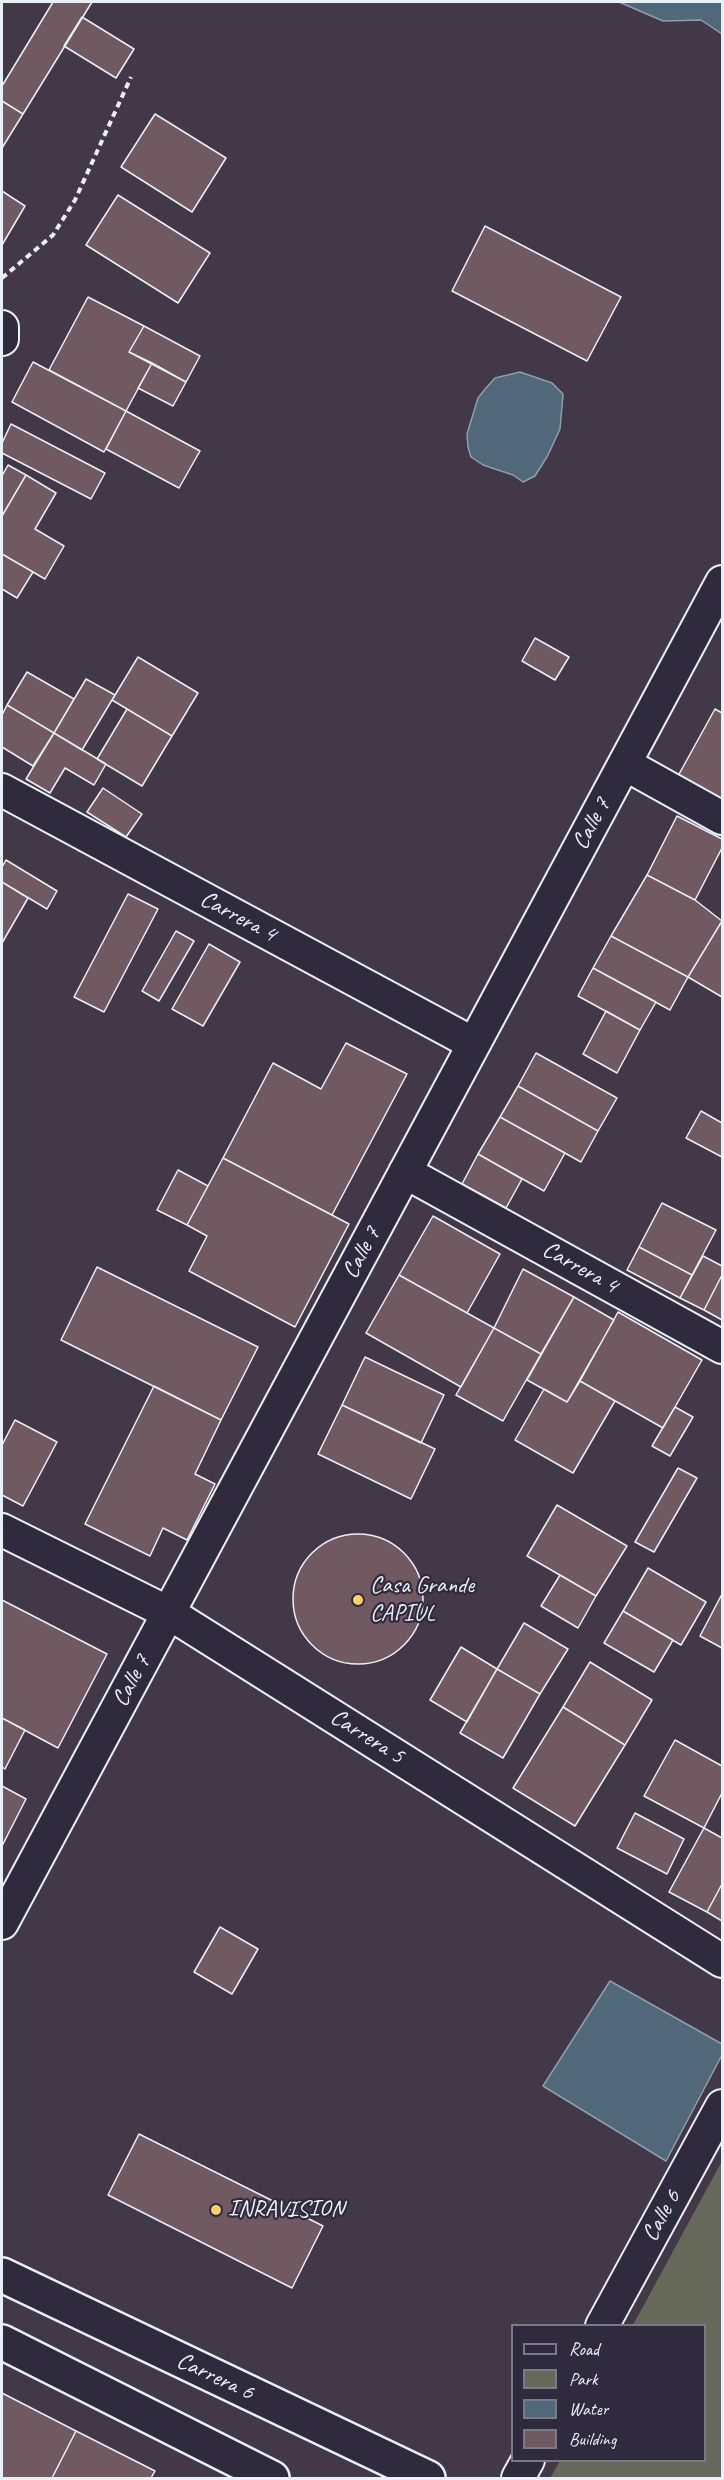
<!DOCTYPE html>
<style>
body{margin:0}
#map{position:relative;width:724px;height:2480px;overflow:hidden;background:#433848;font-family:Caveat,sans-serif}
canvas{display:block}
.frame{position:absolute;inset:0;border:3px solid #e8f1f8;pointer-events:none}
.legend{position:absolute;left:511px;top:2324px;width:195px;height:138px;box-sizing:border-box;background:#2f2a3d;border:2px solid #797a88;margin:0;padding:8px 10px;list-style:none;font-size:18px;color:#e8f1f8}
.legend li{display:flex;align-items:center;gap:12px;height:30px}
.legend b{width:30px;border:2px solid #797a88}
</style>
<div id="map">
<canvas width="724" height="2480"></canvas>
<div class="frame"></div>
<ul class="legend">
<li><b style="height:8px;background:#2f2a3d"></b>Road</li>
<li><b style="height:16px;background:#66685a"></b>Park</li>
<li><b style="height:16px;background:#506879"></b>Water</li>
<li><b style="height:16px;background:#715962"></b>Building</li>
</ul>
</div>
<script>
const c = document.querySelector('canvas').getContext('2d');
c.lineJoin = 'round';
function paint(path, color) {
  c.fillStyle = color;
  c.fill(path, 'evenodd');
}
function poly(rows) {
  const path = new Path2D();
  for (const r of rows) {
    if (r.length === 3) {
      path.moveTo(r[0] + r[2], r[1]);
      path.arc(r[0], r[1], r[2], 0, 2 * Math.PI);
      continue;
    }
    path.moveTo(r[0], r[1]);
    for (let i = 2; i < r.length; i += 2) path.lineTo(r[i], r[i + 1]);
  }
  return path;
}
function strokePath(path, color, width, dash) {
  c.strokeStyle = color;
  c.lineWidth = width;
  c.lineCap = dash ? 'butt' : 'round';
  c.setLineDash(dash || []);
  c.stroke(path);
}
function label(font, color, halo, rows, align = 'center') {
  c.font = font + ' Caveat,sans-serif';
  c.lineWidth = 4.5;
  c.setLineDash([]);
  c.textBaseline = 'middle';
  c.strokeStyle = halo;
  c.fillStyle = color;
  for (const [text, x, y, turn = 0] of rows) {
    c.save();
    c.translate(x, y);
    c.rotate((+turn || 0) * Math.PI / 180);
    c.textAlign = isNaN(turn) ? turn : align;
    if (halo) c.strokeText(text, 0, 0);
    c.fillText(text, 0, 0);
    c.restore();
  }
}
paint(poly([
 [722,2161,722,2478,550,2478,560,2461,704,2460,704,2326,633,2325]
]), '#66685a');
const water = poly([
 [619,2,722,2,722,34,701,20,663,21,619,2],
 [520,372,552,383,563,394,560,429,548,455,535,476,523,482,513,475,483,465,471,457,468,447,467,434,478,398,486,388,495,378,520,372],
 [610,1981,722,2044,722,2055,666,2161,543,2086,610,1981]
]);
paint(water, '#506879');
strokePath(water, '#8d9fac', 1.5);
const building = poly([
 [53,2,92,2,23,114,2,101,2,86,53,2],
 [82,17,134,49,116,78,64,46,82,17],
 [2,101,23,114,2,148,2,101],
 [155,114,226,158,192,212,121,167,155,114],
 [2,191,25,206,2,245,2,191],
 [118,195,210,253,178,303,86,245,118,195],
 [485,226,621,297,587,361,452,291,485,226],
 [88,297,144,326,129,352,152,363,126,411,49,370,88,297],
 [144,326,200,356,186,382,129,352,144,326],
 [33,362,126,411,104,452,12,402,33,362],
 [152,363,186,382,173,406,138,388,152,363],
 [126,411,200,451,179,488,106,449,126,411],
 [11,424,105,473,91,499,2,453,2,443,11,424],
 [8,465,26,475,2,516,2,476,8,465],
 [26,475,56,493,35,529,64,546,45,579,2,554,2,516,26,475],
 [2,554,33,572,17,598,2,589,2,554],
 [535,638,569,657,555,680,522,661,535,638],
 [138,657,198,693,172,736,112,700,138,657],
 [27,672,74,699,54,733,7,705,27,672],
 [86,679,115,695,82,750,54,733,86,679],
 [7,705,54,733,33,766,2,747,2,715,7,705],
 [127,709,172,736,142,786,97,759,127,709],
 [715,709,722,713,722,801,678,776,715,709],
 [54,733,106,764,94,785,65,768,50,793,26,779,54,733],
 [103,788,142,814,126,837,87,812,103,788],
 [677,816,722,839,722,848,695,900,647,875,677,816],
 [6,860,57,891,47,909,2,882,2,867,6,860],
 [647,875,695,900,722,921,688,977,611,936,647,875],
 [2,882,28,898,2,943,2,882],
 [128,894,158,909,104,1012,74,997,128,894],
 [722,921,722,997,688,977,722,921],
 [176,931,194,941,159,1001,142,991,176,931],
 [611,936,688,977,670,1010,593,968,611,936],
 [209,944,240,962,203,1026,172,1009,209,944],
 [593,968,656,1002,640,1030,578,996,593,968],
 [606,1011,640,1030,617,1073,583,1054,606,1011],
 [346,1043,407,1074,332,1215,223,1158,273,1063,321,1089,346,1043],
 [536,1053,617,1098,598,1131,518,1086,536,1053],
 [518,1086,598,1131,581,1162,500,1117,518,1086],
 [701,1111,722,1123,722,1157,686,1138,701,1111],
 [500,1117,565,1153,544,1191,478,1154,500,1117],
 [478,1154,522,1179,506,1208,462,1184,478,1154],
 [223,1158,349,1224,295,1327,189,1271,207,1236,187,1225,223,1158],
 [178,1170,208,1186,187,1225,157,1210,178,1170],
 [662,1203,716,1230,692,1275,639,1247,662,1203],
 [433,1216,500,1254,467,1313,399,1275,433,1216],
 [639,1247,692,1275,680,1298,627,1270,639,1247],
 [703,1256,722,1266,722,1275,704,1310,680,1298,703,1256],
 [97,1267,258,1347,221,1420,61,1340,97,1267],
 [523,1269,574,1297,541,1354,494,1328,523,1269],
 [399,1275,494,1328,461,1387,366,1333,399,1275],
 [722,1275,722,1320,704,1310,722,1275],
 [574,1297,614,1320,567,1402,527,1380,574,1297],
 [618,1312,702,1360,663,1428,580,1381,618,1312],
 [494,1328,541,1354,503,1421,456,1395,494,1328],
 [365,1357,444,1395,421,1443,342,1405,365,1357],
 [580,1381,615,1401,573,1473,515,1440,544,1389,567,1402,580,1381],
 [154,1386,221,1420,195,1474,215,1484,187,1540,163,1528,150,1556,85,1524,154,1386],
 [342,1405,435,1449,411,1499,318,1454,342,1405],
 [675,1407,693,1417,670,1456,652,1446,675,1407],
 [15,1420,57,1442,23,1506,2,1495,2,1445,15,1420],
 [678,1468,697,1478,654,1552,635,1542,678,1468],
 [557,1505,627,1546,596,1596,527,1556,557,1505],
 [358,1599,65],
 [648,1568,706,1602,681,1645,623,1611,648,1568],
 [560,1575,596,1596,578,1628,541,1606,560,1575],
 [722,1594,722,1648,700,1636,722,1594],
 [2,1600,107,1654,58,1748,2,1718,2,1600],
 [623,1611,673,1640,654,1672,604,1643,623,1611],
 [524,1623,568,1649,540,1694,497,1669,524,1623],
 [461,1647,497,1669,467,1722,430,1700,461,1647],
 [590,1662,652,1700,625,1745,563,1707,590,1662],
 [497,1669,540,1694,503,1758,460,1733,497,1669],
 [563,1707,625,1745,575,1826,513,1788,563,1707],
 [2,1718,25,1730,5,1769,2,1767,2,1718],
 [675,1740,722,1766,722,1793,704,1828,644,1796,675,1740],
 [2,1786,26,1799,2,1846,2,1786],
 [635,1813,684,1839,667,1874,617,1848,635,1813],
 [704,1828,722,1838,722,1884,707,1912,669,1892,704,1828],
 [722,1884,722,1921,707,1912,722,1884],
 [220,1927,258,1949,232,1994,194,1972,220,1927],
 [139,2134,323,2226,292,2288,108,2195,139,2134],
 [2,2393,76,2431,52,2478,2,2478,2,2393],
 [76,2431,155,2471,151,2478,52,2478,76,2431]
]);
paint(building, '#715962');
strokePath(building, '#e8f1f8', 1.5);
const minor = poly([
 [2,327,2,339],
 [625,764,722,818],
 [2,790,474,1044],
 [405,1172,722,1347],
 [2,1530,169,1613,722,1961],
 [2,1923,722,582],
 [602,2326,722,2106],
 [518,2478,528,2460]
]);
const secondary = poly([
 [2,2275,428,2478],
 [2,2342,272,2478]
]);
strokePath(minor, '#e8f1f8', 36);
strokePath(secondary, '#e8f1f8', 38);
strokePath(poly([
 [2,278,53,235,75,200,131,77]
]), '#e8f1f8', 4, [6, 4.5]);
strokePath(minor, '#2f2a3d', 32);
strokePath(secondary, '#2f2a3d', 33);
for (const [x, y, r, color] of [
 [358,1600,6,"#ffd166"],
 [216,2210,6,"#ffd166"]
]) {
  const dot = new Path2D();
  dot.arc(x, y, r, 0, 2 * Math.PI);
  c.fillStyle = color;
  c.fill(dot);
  strokePath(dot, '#2f2a3d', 2);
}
label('24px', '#e8f1f8', '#2f2a3d', [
 ["Calle 7",592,824,-62],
 ["Carrera 4",238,917,28],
 ["Calle 7",362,1253,-62],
 ["Carrera 4",580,1268,29],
 ["Calle 7",132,1681,-62],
 ["Carrera 5",367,1737,32],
 ["Calle 6",662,2216,-61],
 ["Carrera 6",215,2377,25]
]);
label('24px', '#e8f1f8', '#2f2a3d', [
 ["Casa Grande",370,1586],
 ["CAPIUL",370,1614],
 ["INRAVISION",228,2210]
], 'left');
</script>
